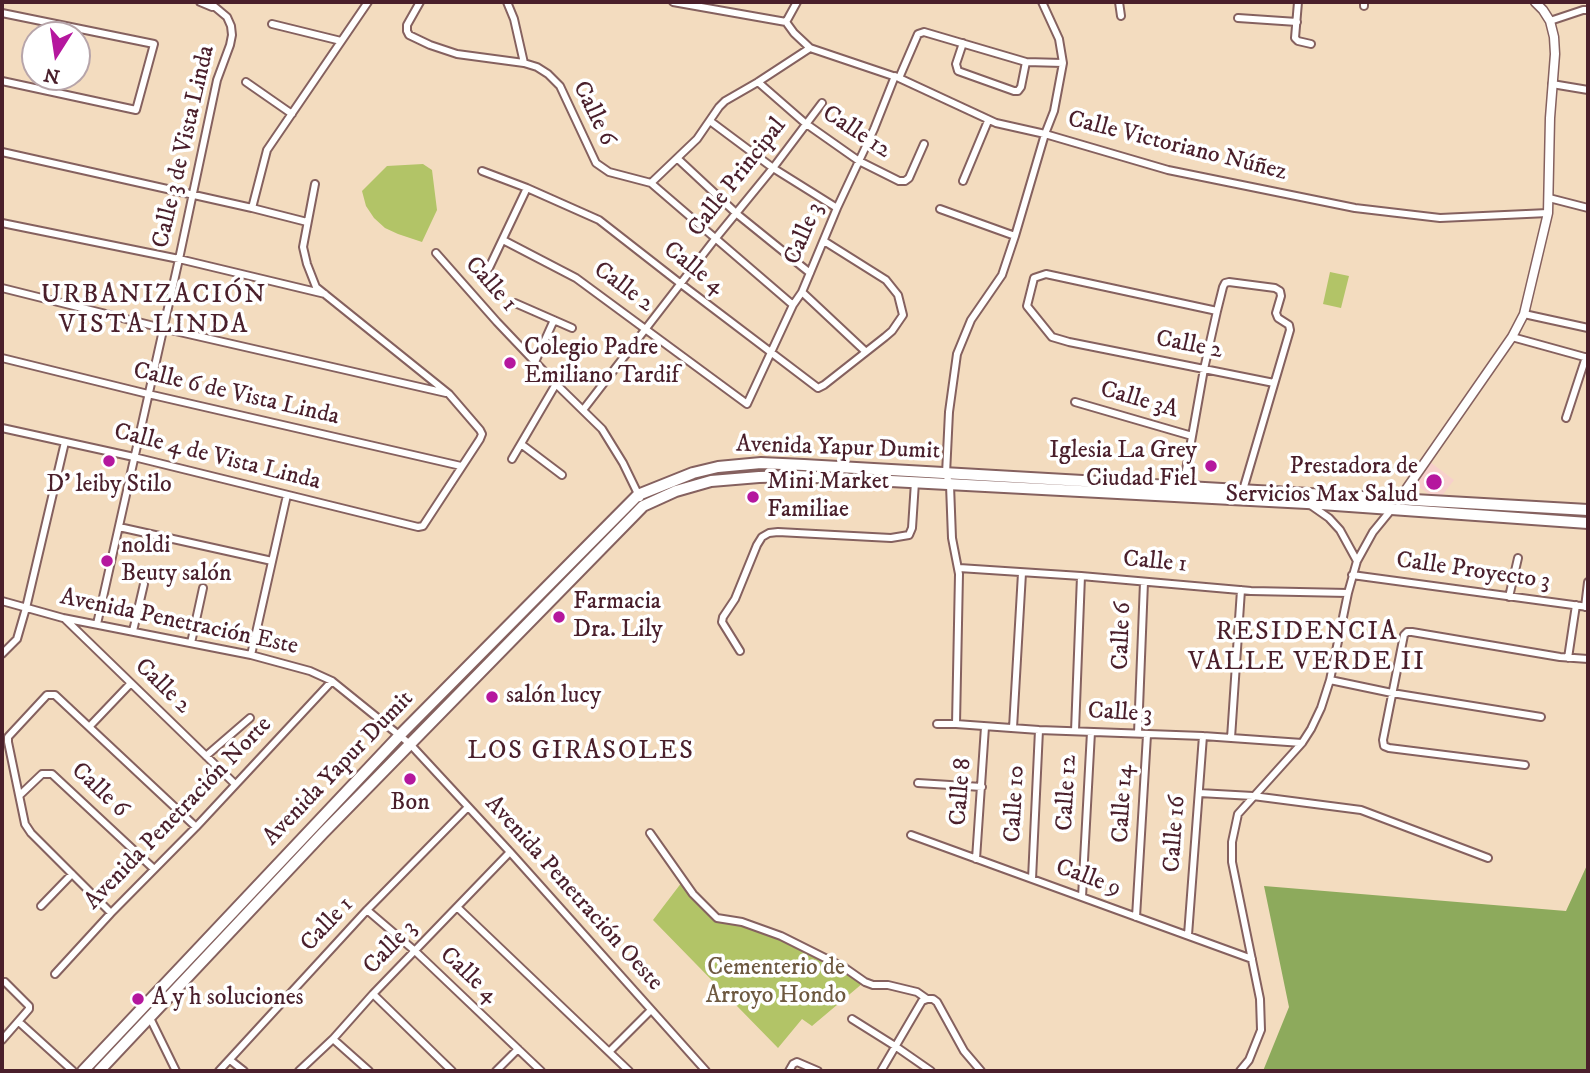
<!DOCTYPE html>
<meta charset="utf-8">
<style>
body{margin:0}
#map{position:relative;width:1590px;height:1073px;overflow:hidden;background:#f3dcbf;font-family:"IM FELL DW Pica",serif}
canvas{display:block}
.frame{position:absolute;inset:0;border:4px solid #4a1f2b;pointer-events:none}
.north{position:absolute;left:21px;top:21px;width:70px;height:70px;box-sizing:border-box;background:#fff;border:2px solid #b7a5aa;border-radius:50%;rotate:192deg;font-size:19px;font-weight:700;line-height:28px;text-align:center;color:#4a1f2b}
.north::after{content:'';display:block;margin:auto;width:24px;height:32px;background:#b5179e;clip-path:polygon(50% 0,100% 100%,50% 72%,0 100%)}
</style>
<div id="map">
<canvas width="1590" height="1073"></canvas>
<div class="frame"></div>
<div class="north">N</div>
</div>
<script>
const c = document.querySelector('canvas').getContext('2d');
c.lineJoin = 'round';
function paint(path, color) {
  c.fillStyle = color;
  c.fill(path, 'evenodd');
}
function poly(rows) {
  const path = new Path2D();
  for (const r of rows) {
    path.moveTo(r[0], r[1]);
    for (let i = 2; i < r.length; i += 2) path.lineTo(r[i], r[i + 1]);
  }
  return path;
}
function strokePath(path, color, width, dash) {
  c.strokeStyle = color;
  c.lineWidth = width;
  c.lineCap = dash ? 'butt' : 'round';
  c.setLineDash(dash || []);
  c.stroke(path);
}
function label(font, color, halo, rows, align = 'center') {
  c.font = font + ' "IM FELL DW Pica",serif';
  c.lineWidth = 7;
  c.setLineDash([]);
  c.textBaseline = 'middle';
  c.strokeStyle = halo;
  c.fillStyle = color;
  for (const [text, x, y, turn = 0] of rows) {
    c.save();
    c.translate(x, y);
    c.rotate((+turn || 0) * Math.PI / 180);
    c.textAlign = isNaN(turn) ? turn : align;
    if (halo) c.strokeText(text, 0, 0);
    c.fillText(text, 0, 0);
    c.restore();
  }
}
paint(poly([
 [1430,462,1454,480,1438,501,1414,483]
]), '#f7d0cb');
paint(poly([
 [423,164,432,170,437,210,422,242,398,234,385,228,374,218,366,206,362,191,387,166],
 [1330,272,1349,276,1341,308,1323,304],
 [682,882,715,919,736,923,776,936,842,968,863,983,812,1026,802,1019,778,1048,653,920]
]), '#b2c467');
paint(poly([
 [1588,863,1588,1071,1263,1071,1289,1007,1264,886,1566,911]
]), '#8daa5c');
const minor = poly([
 [200,2,212,7],
 [420,2,407,25,407,31,409,35,430,45,457,54,524,63,537,67,548,74,560,86,596,163,609,172,651,183,793,305],
 [507,2,514,19,524,63],
 [673,2,786,22],
 [797,2,786,22,794,33,810,48,899,78,996,123,1045,134,1168,170,1355,208,1440,218,1548,213],
 [1119,2,1121,16],
 [1298,2,1295,38,1298,41,1311,44],
 [1364,6,1364,2],
 [2,13,154,44,136,110,2,81],
 [1238,18,1297,22],
 [1550,21,1583,10,1588,10],
 [272,24,341,41],
 [963,43,956,64,958,71,1014,91,1018,91,1021,87,1026,62],
 [899,78,918,34,924,32,1026,62,1063,63],
 [246,82,292,114],
 [758,82,805,123,859,161,899,181,905,181,909,178,924,144],
 [1552,84,1588,90],
 [710,121,773,168,837,208],
 [2,152,252,208,307,222],
 [678,159,737,214,810,273],
 [482,171,527,188,599,220,681,284,818,388,824,385,885,337,892,331,903,315,898,295,886,280,824,241],
 [963,181,988,121],
 [651,183,697,139,719,107,725,101,758,82,810,48],
 [1549,198,1588,208],
 [252,208,267,150,368,2],
 [940,209,1015,236],
 [2,223,179,259,325,294],
 [503,240,576,278,747,404,793,305,802,292,837,208,874,129,895,76],
 [436,253,497,322,556,384,602,429,623,463,640,498],
 [489,268,527,188],
 [2,288,162,328,446,393],
 [802,292,866,352],
 [515,303,572,328],
 [1217,311,1046,274,1034,278,1027,306,1052,337,1069,342,1274,383],
 [1524,314,1588,328],
 [1512,337,1588,358],
 [2,358,148,394,461,466],
 [535,362,554,320],
 [1075,402,1192,436],
 [583,410,715,239,773,168,822,103],
 [1566,418,1586,357],
 [2,428,134,457,418,527,423,526,480,439,482,434,480,430,449,394,316,287,307,264,303,247,315,184],
 [521,444,562,475],
 [512,459,556,384],
 [1183,487,1204,369,1217,311,1223,287,1225,283,1229,282,1275,288,1280,291,1281,296,1276,313,1278,318,1289,325,1290,330,1243,490],
 [1309,504,1329,518,1340,530,1357,561],
 [119,527,272,561],
 [959,568,1081,576,1251,591,1348,593],
 [1352,575,1588,607],
 [1509,597,1518,558],
 [2,601,63,618,251,655,310,671,332,681,410,744,510,852,706,1071],
 [1585,607,1588,582],
 [65,619,235,784],
 [97,624,179,259,217,80,230,45,232,35,231,26,227,17,209,2],
 [133,631,144,584],
 [191,643,203,588],
 [740,651,722,622,723,617,735,599,757,545,762,537,769,533,778,532,891,538,909,535,912,528,915,482],
 [2,654,17,639,26,608,65,442],
 [251,655,287,495],
 [1568,658,1576,605],
 [1330,680,1392,693,1541,717],
 [937,724,956,724,1039,730,1203,736,1302,743],
 [956,724,959,574,952,538,950,485,946,474,949,412,957,354,971,320,1002,275,1015,236,1045,134,1054,111,1063,63,1059,39,1042,2],
 [90,726,131,683],
 [1013,728,1022,573],
 [1075,731,1081,576],
 [1138,733,1144,582],
 [1231,738,1241,590],
 [206,756,250,718],
 [1525,765,1389,748,1384,746,1383,740,1404,635,1407,632,1412,632,1560,657,1588,659],
 [918,783,982,787],
 [1199,793,1253,796,1361,810,1488,858],
 [20,795,42,774,52,774,154,869],
 [650,833,693,894,717,918,742,922,781,936,845,968,865,982,873,985,888,985,917,992,927,999],
 [911,835,1252,959],
 [976,859,985,727],
 [1032,879,1039,730],
 [1082,897,1091,732],
 [41,906,72,874],
 [457,907,629,1071],
 [367,910,415,951,541,1071],
 [111,913,31,833,25,824,8,742,8,737,47,695,55,695,196,827],
 [1136,917,1147,735],
 [1188,935,1203,736],
 [55,974,111,913,196,827,332,681],
 [373,994,452,1071],
 [150,1018,176,1071],
 [852,1019,895,1046,931,1071],
 [19,1022,73,1071],
 [333,1039,369,1071],
 [2,1040,29,1009,29,1006,5,982],
 [609,1052,651,1010],
 [230,1060,244,1071],
 [219,1071,367,910,468,807],
 [299,1071,333,1039,373,994,510,852],
 [496,1071,518,1049],
 [789,1071,793,1064,797,1062,818,1071],
 [881,1071,922,1001,927,999,933,999,937,1002,964,1051,981,1071],
 [1240,1071,1249,1060,1261,1030,1260,999,1232,862,1232,842,1238,814,1302,743,1311,729,1321,708,1330,680,1348,593,1357,561,1373,532,1391,510]
]);
const tertiary = poly([
 [1398,501,1512,337,1524,314,1548,213,1550,118,1555,54,1554,37,1550,21,1543,10,1535,2]
]);
const primary = poly([
 [83,1071,400,735,638,495,693,473,718,467,761,463,804,465,1588,510],
 [99,1071,323,833,643,506,676,491,711,481,759,477,796,476,1307,503,1588,523]
]);
strokePath(minor, '#85615f', 10);
strokePath(tertiary, '#85615f', 11);
strokePath(primary, '#85615f', 14);
strokePath(minor, '#fff', 6);
strokePath(tertiary, '#fff', 8);
strokePath(primary, '#fff', 10);
for (const [x, y, r, color] of [
 [510,363,7,"#b5179e"],
 [109,461,7,"#b5179e"],
 [1211,466,7,"#b5179e"],
 [1434,482,9,"#b5179e"],
 [753,497,7,"#b5179e"],
 [107,561,7,"#b5179e"],
 [559,617,7,"#b5179e"],
 [492,697,7,"#b5179e"],
 [410,779,7,"#b5179e"],
 [138,999,7,"#b5179e"]
]) {
  const dot = new Path2D();
  dot.arc(x, y, r, 0, 2 * Math.PI);
  c.fillStyle = color;
  c.fill(dot);
  strokePath(dot, '#fff', 2.5);
}
label('24px', '#4a1f2b', '#fff', [
 ["Calle 6",593,114,64],
 ["Calle 12",856,133,33],
 ["Calle 3 de Vista Linda",185,147,-77],
 ["Calle Victoriano Núñez",1177,147,14],
 ["Calle Principal",738,178,-52],
 ["Calle 3",805,234,-67],
 ["Calle 4",693,269,38],
 ["Calle 1",490,285,48],
 ["Calle 2",623,288,36],
 ["Calle 2",1189,346,11],
 ["Calle 6 de Vista Linda",236,395,13],
 ["Calle 3A",1139,401,16],
 ["Avenida Yapur Dumit",838,449,2],
 ["Calle 4 de Vista Linda",217,458,14],
 ["Calle 1",1155,563,5],
 ["Calle Proyecto 3",1473,572,8],
 ["Avenida Penetración Este",179,623,12],
 ["Calle 6",1123,636,-88],
 ["Calle 2",162,687,44],
 ["Calle 3",1120,714,3],
 ["Avenida Yapur Dumit",339,769,-46],
 ["Calle 6",99,791,43],
 ["Calle 8",962,792,-86],
 ["Calle 12",1068,793,-87],
 ["Calle 10",1016,804,-87],
 ["Calle 14",1124,804,-87],
 ["Avenida Penetración Norte",179,814,-46],
 ["Calle 16",1176,834,-86],
 ["Calle 9",1088,879,20],
 ["Avenida Penetración Oeste",573,894,48],
 ["Calle 1",328,925,-47],
 ["Calle 3",391,948,-46],
 ["Calle 4",468,976,43]
]);
label('24px', '#4a1f2b', '#fff', [
 ["Colegio Padre",524,349],
 ["Emiliano Tardif",524,377],
 ["Iglesia La Grey",1197,452,"right"],
 ["Ciudad Fiel",1197,480,"right"],
 ["Prestadora de",1418,468,"right"],
 ["Servicios Max Salud",1418,496,"right"],
 ["Mini Market",767,483],
 ["Familiae",767,511],
 ["D’ leiby Stilo",109,486,"center"],
 ["noldi",121,547],
 ["Beuty salón",121,575],
 ["Farmacia",573,603],
 ["Dra. Lily",573,631],
 ["salón lucy",506,697],
 ["Bon",410,804,"center"],
 ["A y h soluciones",152,999]
], 'left');
label('24px', '#6e5940', '#fff', [
 ["Cementerio de",776,969],
 ["Arroyo Hondo",776,997]
]);
c.letterSpacing = '2px';
label('26px', '#4a1f2b', '#fff', [
 ["URBANIZACIÓN",154,297],
 ["VISTA LINDA",154,327],
 ["RESIDENCIA",1307,634],
 ["VALLE VERDE II",1307,664],
 ["LOS GIRASOLES",581,753]
]);
c.letterSpacing = '0px';
</script>
